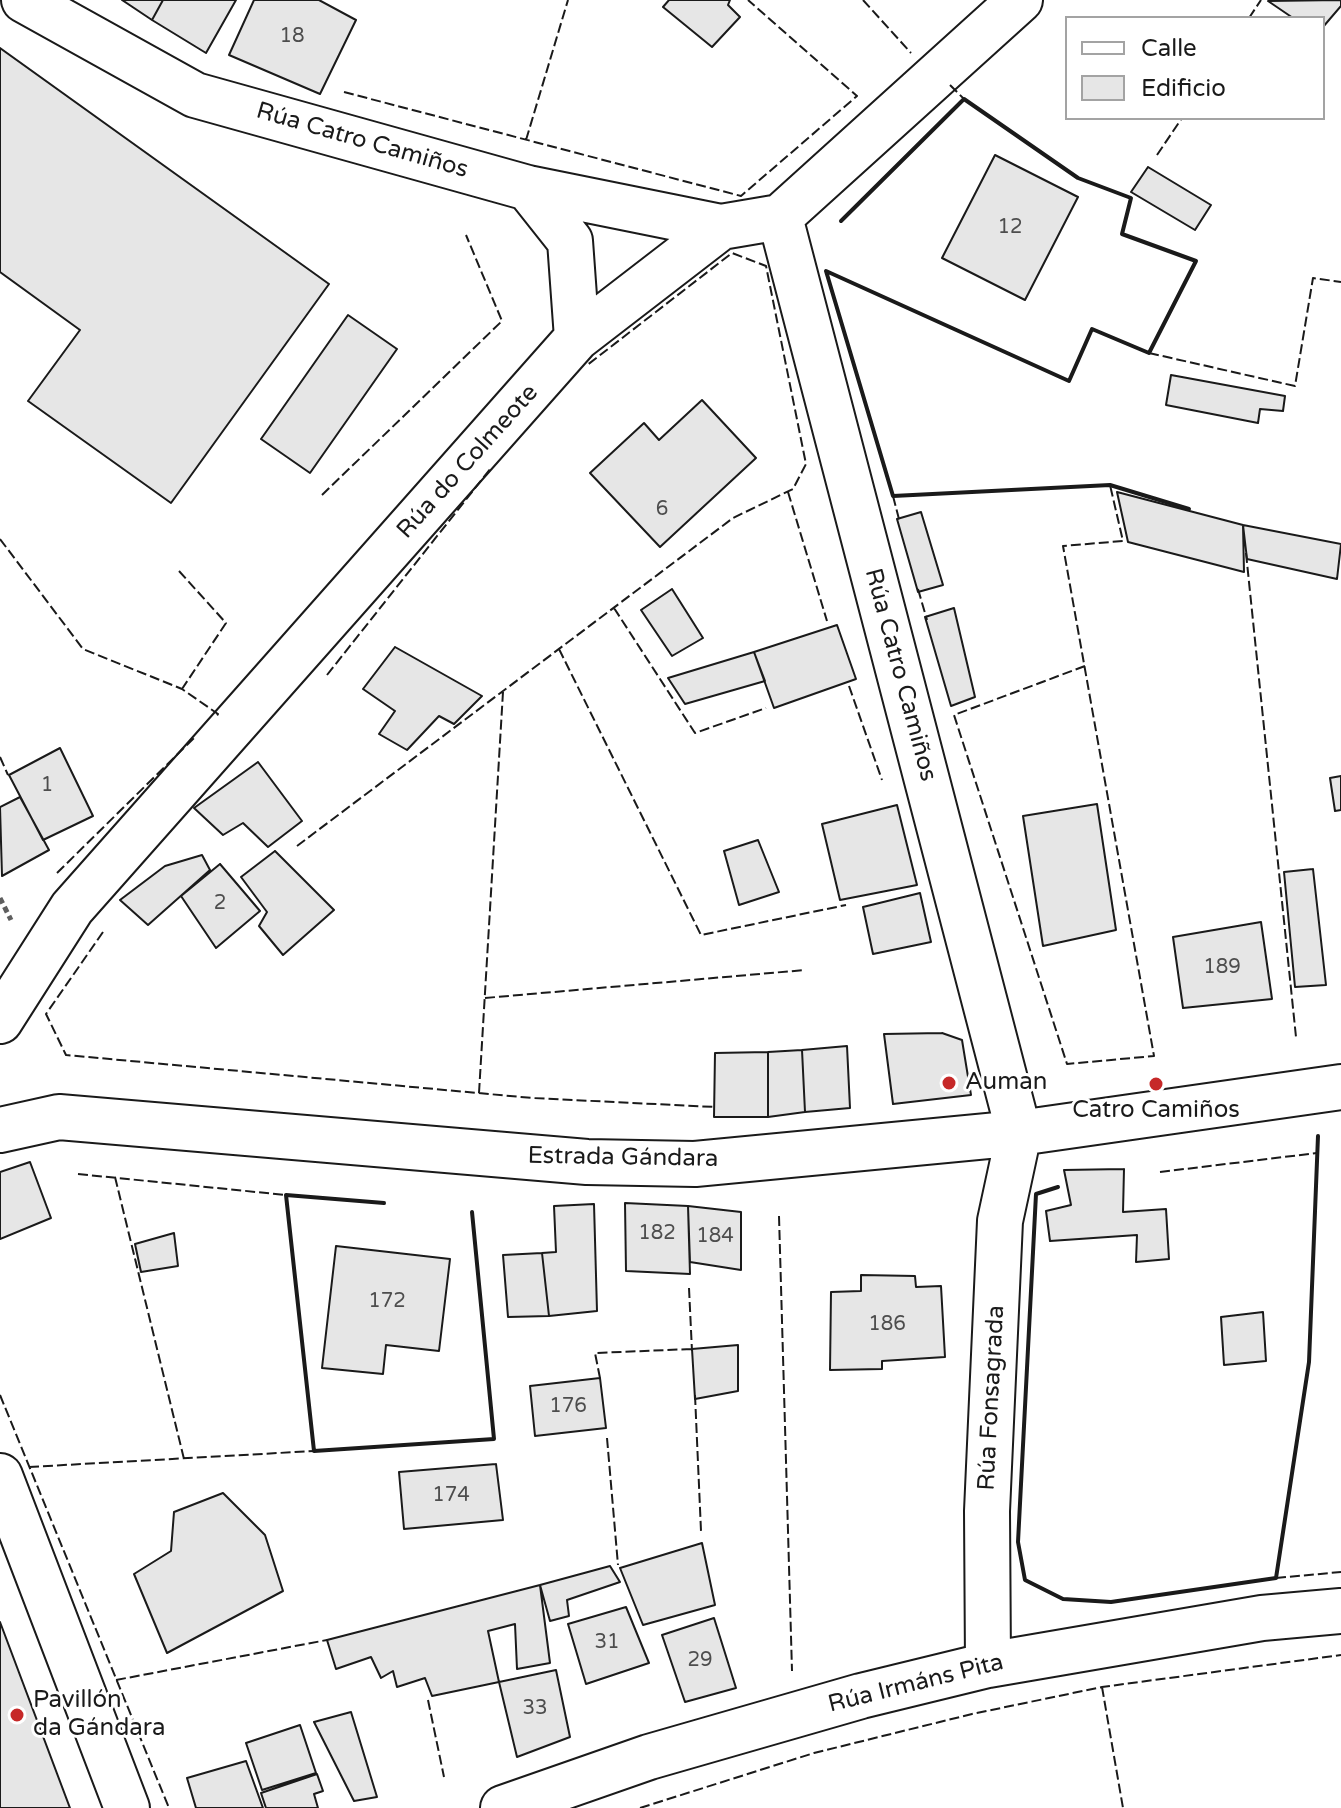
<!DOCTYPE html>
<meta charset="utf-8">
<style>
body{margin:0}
#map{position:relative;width:1341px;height:1808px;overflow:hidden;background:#fff;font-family:"Varela Round",sans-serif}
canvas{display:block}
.legend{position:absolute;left:1065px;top:16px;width:260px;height:104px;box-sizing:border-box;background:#fff;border:2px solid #a3a3a3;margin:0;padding:10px 14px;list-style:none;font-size:24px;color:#1a1a1a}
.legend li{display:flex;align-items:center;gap:16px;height:40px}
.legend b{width:40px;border:2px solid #a3a3a3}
</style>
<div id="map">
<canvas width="1341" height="1808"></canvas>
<ul class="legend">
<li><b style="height:10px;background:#fff"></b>Calle</li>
<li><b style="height:22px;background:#e6e6e6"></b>Edificio</li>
</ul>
</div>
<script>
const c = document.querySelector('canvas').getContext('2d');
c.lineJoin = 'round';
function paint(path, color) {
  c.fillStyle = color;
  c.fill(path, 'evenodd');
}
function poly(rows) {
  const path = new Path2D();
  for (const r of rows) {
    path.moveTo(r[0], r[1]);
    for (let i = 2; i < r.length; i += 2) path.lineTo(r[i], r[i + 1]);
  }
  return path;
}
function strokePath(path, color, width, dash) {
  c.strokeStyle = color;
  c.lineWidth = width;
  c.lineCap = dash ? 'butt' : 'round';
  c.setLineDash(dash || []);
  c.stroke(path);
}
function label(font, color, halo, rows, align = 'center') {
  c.font = font + ' "Varela Round",sans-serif';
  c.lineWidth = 6;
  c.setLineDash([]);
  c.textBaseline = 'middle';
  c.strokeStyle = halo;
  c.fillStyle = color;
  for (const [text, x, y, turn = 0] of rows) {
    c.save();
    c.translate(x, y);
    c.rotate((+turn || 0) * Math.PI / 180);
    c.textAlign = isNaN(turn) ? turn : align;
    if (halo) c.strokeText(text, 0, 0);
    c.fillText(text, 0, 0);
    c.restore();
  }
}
const building = poly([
 [122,0,163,0,152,20,122,0],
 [163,0,236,0,206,53,152,20,163,0],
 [254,0,319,0,356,20,320,94,229,55,254,0],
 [669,0,730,0,728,5,740,17,712,47,663,7,669,0],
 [1341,0,1341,6,1323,27,1323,18,1293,18,1268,1,1341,0],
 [0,48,329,284,171,503,28,401,80,330,0,272,0,48],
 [995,155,1078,197,1025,300,942,258,995,155],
 [1148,167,1211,205,1195,230,1131,192,1148,167],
 [348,315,397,349,310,473,261,439,348,315],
 [1171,375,1285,396,1283,411,1260,409,1258,423,1166,405,1171,375],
 [702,400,756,458,660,547,590,473,644,423,659,440,702,400],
 [1117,492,1243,525,1244,572,1128,542,1117,492],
 [921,512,943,585,918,592,897,519,921,512],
 [1243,525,1341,544,1337,579,1247,559,1243,525],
 [672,589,703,638,672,656,641,610,672,589],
 [954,608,975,697,951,706,925,617,954,608],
 [837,625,856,679,774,708,754,652,837,625],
 [395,647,482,696,454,724,439,716,407,750,379,734,395,711,363,689,395,647],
 [754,652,765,681,685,704,668,678,754,652],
 [60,748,93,816,43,840,9,775,60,748],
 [258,762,302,821,268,847,243,823,223,835,194,808,258,762],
 [1341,776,1341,810,1335,811,1330,778,1341,776],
 [20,797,49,850,2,876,0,807,20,797],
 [1097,804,1116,930,1043,946,1023,816,1097,804],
 [897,805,917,885,840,900,822,824,897,805],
 [758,840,779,892,739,905,724,851,758,840],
 [275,851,334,910,283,955,259,926,267,912,241,877,275,851],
 [202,855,210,870,148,925,120,900,165,866,202,855],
 [220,864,260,911,216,948,181,896,220,864],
 [1313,869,1326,985,1295,987,1284,872,1313,869],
 [920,893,931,942,873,954,863,907,920,893],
 [1261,922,1272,999,1183,1008,1173,937,1261,922],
 [942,1033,962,1040,971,1095,893,1104,884,1034,942,1033],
 [847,1046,850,1108,805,1112,802,1050,847,1046],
 [802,1050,805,1112,768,1117,768,1052,802,1050],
 [768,1052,768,1117,714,1117,715,1053,768,1052],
 [30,1162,51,1218,0,1239,0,1172,30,1162],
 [1124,1169,1123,1212,1166,1209,1169,1259,1136,1262,1137,1235,1050,1241,1046,1211,1071,1205,1064,1170,1124,1169],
 [625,1203,688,1206,690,1274,626,1271,625,1203],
 [594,1204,597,1311,549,1316,542,1253,556,1252,554,1206,594,1204],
 [688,1206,741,1212,741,1270,690,1262,688,1206],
 [174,1233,178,1266,141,1272,135,1244,174,1233],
 [336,1246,450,1259,439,1351,386,1345,383,1374,322,1368,336,1246],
 [542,1253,549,1316,508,1317,503,1255,542,1253],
 [861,1275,915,1276,916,1287,941,1286,945,1357,882,1361,882,1369,830,1370,831,1292,861,1291,861,1275],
 [1263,1312,1266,1361,1224,1365,1221,1317,1263,1312],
 [738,1345,738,1391,695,1399,692,1349,738,1345],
 [600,1378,606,1428,535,1436,530,1386,600,1378],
 [496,1464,503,1520,404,1529,399,1472,496,1464],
 [223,1493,265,1535,283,1591,167,1653,134,1574,171,1551,174,1512,223,1493],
 [702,1543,715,1605,643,1625,620,1568,702,1543],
 [610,1566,620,1582,567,1600,569,1616,550,1621,540,1585,610,1566],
 [540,1585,550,1663,517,1669,515,1624,488,1631,499,1682,432,1696,425,1678,397,1687,393,1671,381,1678,371,1657,336,1669,327,1640,540,1585],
 [626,1607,649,1663,586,1684,568,1624,626,1607],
 [714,1618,736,1688,685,1702,662,1635,714,1618],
 [0,1622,70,1808,0,1808,0,1622],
 [556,1670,570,1737,517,1757,499,1682,556,1670],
 [351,1712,377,1797,354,1801,314,1722,351,1712],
 [300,1725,316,1773,262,1790,246,1743,300,1725],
 [246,1761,263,1808,196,1808,187,1778,246,1761],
 [317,1774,323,1791,314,1794,318,1808,266,1808,261,1793,317,1774]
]);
paint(building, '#e6e6e6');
strokePath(building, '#1a1a1a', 2);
const minor = poly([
 [24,0,195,95,528,188,721,227],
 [528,188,570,241,577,338],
 [780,217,1019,1133,1000,1221,987,1511,988,1665],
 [0,1021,72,908,577,338,721,227,780,217,1020,0],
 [0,1130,59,1117,587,1162,695,1164,1019,1133,1341,1087],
 [0,1476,127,1808],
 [503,1808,649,1757,861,1696,988,1665,1262,1618,1341,1611]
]);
strokePath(minor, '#1a1a1a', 48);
strokePath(poly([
 [0,898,11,920]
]), '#5f5f5f', 5, [6, 4]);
strokePath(minor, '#fff', 44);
strokePath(poly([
 [863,0,911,53],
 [1249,18,1261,0],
 [950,85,964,99],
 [344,92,741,196,857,96,748,0],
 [526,140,568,0],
 [1157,155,1182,118],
 [1149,353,1295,386,1313,278,1341,282],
 [788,492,827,621],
 [322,495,502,321,466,235],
 [893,496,900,523],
 [0,539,83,649,182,689,218,714,216,717],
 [1246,553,1296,1037],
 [179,571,226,623,182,689],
 [918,589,927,620],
 [614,608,695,733,766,708],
 [559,649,701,935,846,905],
 [1085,666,954,715,1067,1064,1154,1056,1063,546,1123,541,1110,485],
 [327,675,491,468],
 [849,686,882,780],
 [0,757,8,775],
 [297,846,733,518,793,489,806,464,766,266,732,253,586,366],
 [57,873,196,736],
 [103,932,46,1014,66,1055,532,1098,715,1107],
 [485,998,805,970],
 [479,1093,503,692],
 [1160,1172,1317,1153],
 [78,1174,286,1195],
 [115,1177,184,1459],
 [779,1216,792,1671],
 [689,1288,692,1351],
 [600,1378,595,1353,692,1349],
 [0,1395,169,1808],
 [695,1395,701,1531],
 [607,1438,618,1565],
 [29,1467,314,1451],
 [1276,1578,1341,1572],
 [116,1680,327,1640],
 [1102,1687,1123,1808],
 [428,1700,444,1777],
 [640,1808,814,1753,972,1714,1102,1687,1341,1655]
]), '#1a1a1a', 2, [10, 4]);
strokePath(poly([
 [841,221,964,99,1078,178,1131,198,1122,234,1196,261,1149,353,1092,329,1069,381,826,271,893,496,1110,485,1189,509],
 [1058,1187,1036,1194,1018,1542,1025,1580,1063,1599,1111,1602,1276,1578,1309,1362,1318,1136],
 [384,1203,286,1195,314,1451,494,1439,472,1212]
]), '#1a1a1a', 4);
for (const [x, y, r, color] of [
 [949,1083,8,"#c62828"],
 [1156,1084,8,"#c62828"],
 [17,1715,8,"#c62828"]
]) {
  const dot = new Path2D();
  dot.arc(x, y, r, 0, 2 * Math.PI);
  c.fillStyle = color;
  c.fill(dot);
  strokePath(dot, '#fff', 3);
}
label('20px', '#4d4d4d', null, [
 ["18",292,37],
 ["12",1010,228],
 ["6",662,510],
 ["1",47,786],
 ["2",220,904],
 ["189",1222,968],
 ["182",657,1234],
 ["184",715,1237],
 ["172",387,1302],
 ["186",887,1325],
 ["176",568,1407],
 ["174",451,1496],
 ["31",607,1643],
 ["29",700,1661],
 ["33",535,1709]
]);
label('24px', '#1a1a1a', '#fff', [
 ["Rúa Catro Camiños",362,141,16],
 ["Rúa do Colmeote",468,462,-48],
 ["Rúa Catro Camiños",900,675,75],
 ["Estrada Gándara",623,1158,1],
 ["Rúa Fonsagrada",992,1398,-87],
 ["Rúa Irmáns Pita",916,1684,-14]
]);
label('24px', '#1a1a1a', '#fff', [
 ["Auman",965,1083],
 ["Catro Camiños",1156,1111,"center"],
 ["Pavillón",33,1701],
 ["da Gándara",33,1729]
], 'left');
</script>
